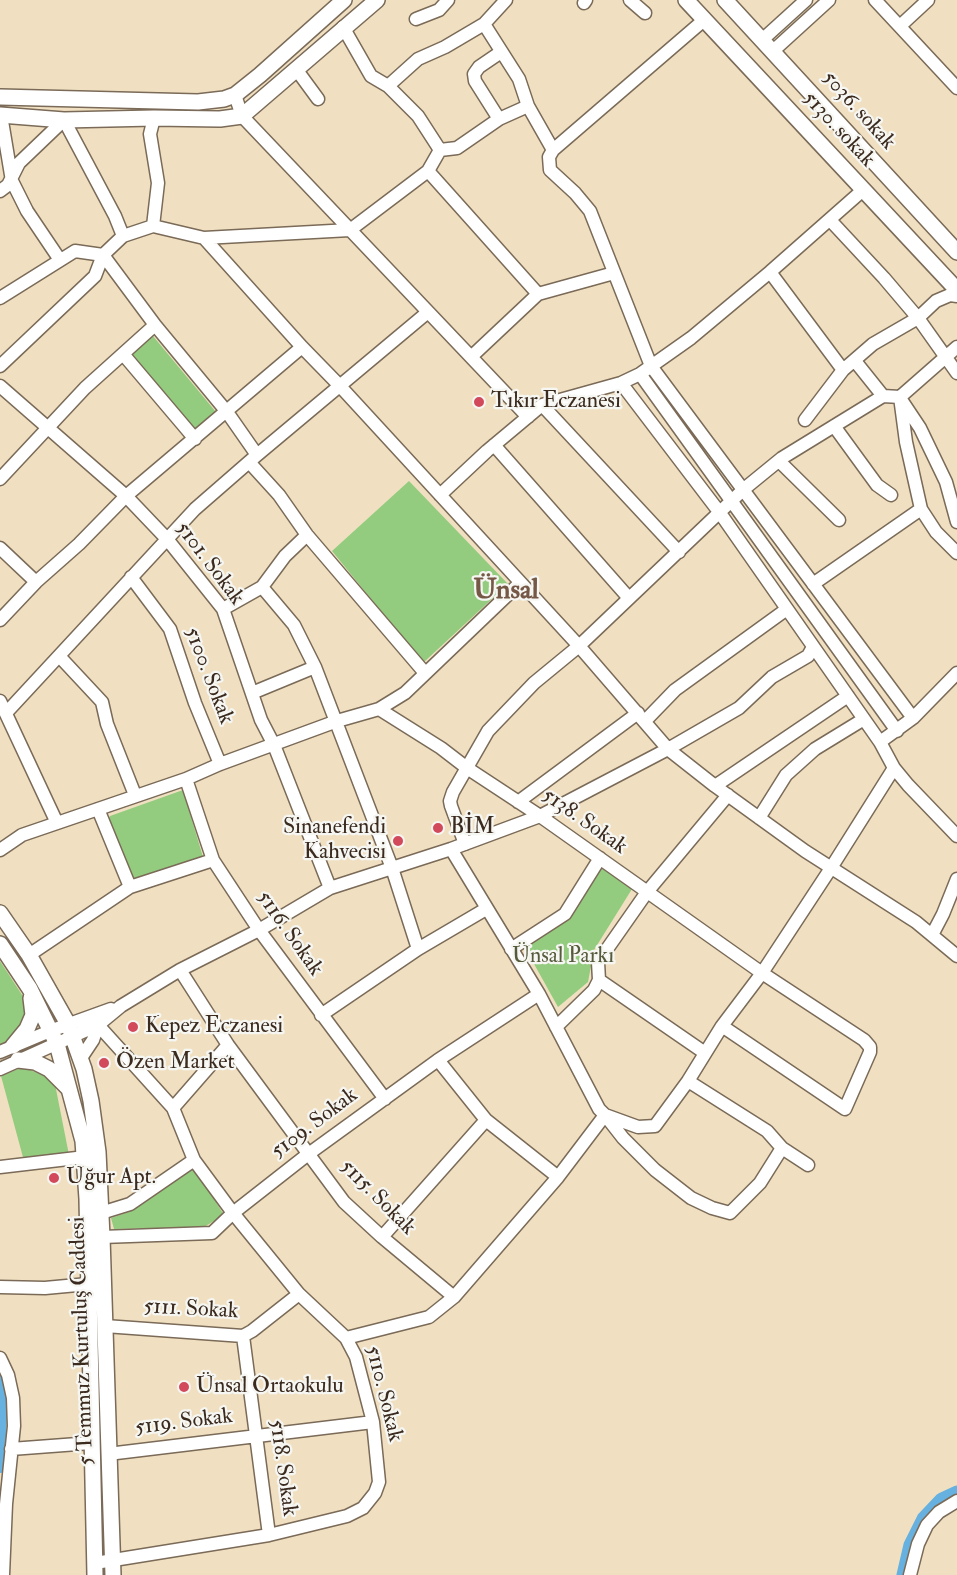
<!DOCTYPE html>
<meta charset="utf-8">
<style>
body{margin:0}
canvas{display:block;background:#f0e0c1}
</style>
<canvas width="957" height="1575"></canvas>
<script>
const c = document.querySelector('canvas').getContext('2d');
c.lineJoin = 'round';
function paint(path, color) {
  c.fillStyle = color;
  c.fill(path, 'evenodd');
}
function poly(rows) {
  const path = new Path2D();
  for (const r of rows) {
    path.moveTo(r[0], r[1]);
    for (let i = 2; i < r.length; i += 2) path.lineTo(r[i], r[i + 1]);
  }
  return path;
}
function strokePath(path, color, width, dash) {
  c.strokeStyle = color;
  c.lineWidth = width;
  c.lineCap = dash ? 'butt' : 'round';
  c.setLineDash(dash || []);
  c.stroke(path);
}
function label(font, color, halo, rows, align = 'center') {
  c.font = font + ' "IM FELL Double Pica",serif';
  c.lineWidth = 4.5;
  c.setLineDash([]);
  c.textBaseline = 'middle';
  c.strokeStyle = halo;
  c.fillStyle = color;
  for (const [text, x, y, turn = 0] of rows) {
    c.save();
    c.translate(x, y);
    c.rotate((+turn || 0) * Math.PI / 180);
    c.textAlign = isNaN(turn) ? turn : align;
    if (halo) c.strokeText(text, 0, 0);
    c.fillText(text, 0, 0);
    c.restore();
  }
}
paint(poly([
 [153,336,216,412,192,432,129,356],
 [409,481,508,584,423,663,332,551],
 [183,790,203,857,132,882,108,823,109,818,110,816],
 [602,868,632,889,594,950,588,982,558,1007,524,946,563,922],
 [0,961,28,1004,28,1014,19,1030,7,1042,0,1046],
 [23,1067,47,1077,55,1084,69,1155,24,1161,1,1076],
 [193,1166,224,1215,204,1227,114,1229,111,1218,129,1212]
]), '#94cc7f');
strokePath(poly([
 [0,1378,4,1402,0,1469]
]), '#66b1df', 8);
strokePath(poly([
 [904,1575,911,1545,924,1519,942,1500,957,1493]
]), '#66b1df', 15);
const minor = poly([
 [630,0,645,13],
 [875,0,957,88],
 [584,3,586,0],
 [416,19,439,10,448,0],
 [704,20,553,150,549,157,550,170,575,193,590,211,651,366,913,718],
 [484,24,519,79,528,106,553,150],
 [900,26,928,0],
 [762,40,806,0],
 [773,51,829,0],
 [296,69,318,99],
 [388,86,418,59,445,47,484,24,506,0],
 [235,95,242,116,528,417],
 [1,115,12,181,27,211,60,260],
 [499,119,475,81,474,74,479,67,501,52],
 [440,150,457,148,499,119,528,106],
 [428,171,538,294,614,273],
 [0,191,8,185,19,163,64,120,115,216,123,236],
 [830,220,884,278,918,318,957,373],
 [153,226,158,183,150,134,154,118],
 [204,238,350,230,428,171,440,150,418,116,388,86,371,76,343,27],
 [103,255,155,325,227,412,257,455],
 [770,272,843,370],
 [0,298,75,251,103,255,123,236,153,226,204,238,302,347,339,385,579,646,668,749,715,786,805,851,916,922,957,956],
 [123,354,195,439],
 [471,357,538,294],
 [855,361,883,396],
 [0,366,95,276,103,255],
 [640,374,897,731],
 [621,383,720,513,880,742,894,768,908,785,957,836],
 [0,386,126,496,167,539,223,609,261,720,274,745,330,888],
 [900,397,906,442,921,509,936,532,957,553],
 [902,401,920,428,946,482,957,522],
 [542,405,679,552],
 [805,420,843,370,873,344,918,318,936,301,950,295,957,296],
 [834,426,877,485,891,495],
 [494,445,628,597],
 [779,461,839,520],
 [249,462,279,495,307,535,425,673],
 [0,479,85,388,155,325],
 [440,495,487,451,542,405,621,383,640,374,691,338,770,272,863,190],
 [0,548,36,582],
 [131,577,170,629,195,703,220,764],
 [813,584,921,509],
 [262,587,294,625,315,667,392,868,418,949],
 [223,609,262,587,285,556,307,535],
 [0,620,36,582,79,544,126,496,302,347],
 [60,657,102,702,107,724,135,795],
 [252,693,315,667],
 [0,701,57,823],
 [379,709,441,748,467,768,540,816,762,973,864,1040,870,1047,870,1052,845,1109,722,1026],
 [6,713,195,509,257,455,428,312],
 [645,721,675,690,787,609],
 [880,742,913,718,957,673],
 [186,779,213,860,259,930,385,1099],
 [715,786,848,696],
 [518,802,638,713],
 [98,809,130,887],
 [759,818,786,775,815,749,864,719],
 [465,844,451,806,450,801,453,792,488,731,534,683,579,646,744,489,782,458,883,396,900,397,957,347],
 [451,849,539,994,599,1109,605,1115,638,1127,655,1126,688,1081,722,1026,762,973,831,868,894,768],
 [0,850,22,835,186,779,220,764,337,721,379,709,405,693,520,583],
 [932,935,943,914,957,879],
 [511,949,565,914,600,858],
 [29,955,130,887,213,860],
 [180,970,228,1045,344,1202,382,1237,454,1297],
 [599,980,705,1053],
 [321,1015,418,949,486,909],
 [556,1027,594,990,599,980,598,962,647,892,728,795],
 [0,1052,50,1031,111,1009],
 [81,1058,93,1040,98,1025,173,1108,194,1160,233,1213,299,1294,346,1338,356,1357,373,1422,379,1482,375,1493,363,1508,347,1516,269,1535,95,1563],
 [438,1060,486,1120,558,1177],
 [0,1069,98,1025,121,1006,180,970,259,930,330,888,451,849,540,816,668,749,739,708,772,677,808,656,813,647],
 [688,1081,767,1131,782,1148,808,1165],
 [173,1108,228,1045],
 [0,1167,85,1157],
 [101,1213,130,1204,194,1160],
 [102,1237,212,1233,233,1213,307,1155,438,1060,539,994],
 [382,1237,486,1120],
 [0,1287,45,1288,88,1284],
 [105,1326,243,1336,252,1331,299,1294],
 [243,1336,269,1535],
 [346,1338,429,1317,454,1297,558,1177,605,1115,623,1138,655,1170,691,1198,712,1208,730,1213,760,1183,782,1148],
 [0,1358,8,1375,13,1398,14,1426,6,1504,3,1575],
 [11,1449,91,1443],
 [108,1454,373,1422],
 [910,1575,918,1544,927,1525,939,1512,957,1501]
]);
const major = poly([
 [686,0,957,290],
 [725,0,957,252],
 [0,97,198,102,224,99,235,95,260,75,344,0],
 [0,115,64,120,154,118,220,119,242,116,377,0],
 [0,913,29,955,68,1024,84,1069,91,1101,98,1152,102,1237,113,1575],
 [0,944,30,989,57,1044,83,1141,87,1199,95,1575],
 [13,1046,27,1029,33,1015,31,998],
 [18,1060,35,1062,49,1069,68,1088]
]);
strokePath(minor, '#7a6a57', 15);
strokePath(major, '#7a6a57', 18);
strokePath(minor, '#fff', 12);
strokePath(major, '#fff', 15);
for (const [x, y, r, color] of [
 [479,402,6,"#d1495b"],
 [438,828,6,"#d1495b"],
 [398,841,6,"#d1495b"],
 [133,1027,6,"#d1495b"],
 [104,1063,6,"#d1495b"],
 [54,1178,6,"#d1495b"],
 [184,1387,6,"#d1495b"]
]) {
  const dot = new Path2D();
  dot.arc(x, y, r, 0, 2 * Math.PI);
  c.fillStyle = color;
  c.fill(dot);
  strokePath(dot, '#f6f6f2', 2);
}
label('22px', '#3b2a1e', '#f6f6f2', [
 ["5036. sokak",858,111,48],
 ["5130. sokak",838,130,47],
 ["5101. Sokak",209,564,53],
 ["5100. Sokak",208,676,69],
 ["5138. Sokak",584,822,35],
 ["5116. Sokak",289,934,55],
 ["5109. Sokak",315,1124,-37],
 ["5115. Sokak",377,1198,45],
 ["5111. Sokak",191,1310,3],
 ["5 Temmuz Kurtuluş Caddesi",83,1341,-92],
 ["5110. Sokak",383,1394,76],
 ["5119. Sokak",184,1423,-7],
 ["5118. Sokak",282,1468,82]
]);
label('22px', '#3b2a1e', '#f6f6f2', [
 ["Tıkır Eczanesi",491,402],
 ["Sinanefendi",386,828,"right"],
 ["Kahvecisi",386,853,"right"],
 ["BİM",450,828],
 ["Kepez Eczanesi",145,1027],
 ["Özen Market",116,1063],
 ["Uğur Apt.",66,1178],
 ["Ünsal Ortaokulu",196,1387]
], 'left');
label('22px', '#565b3b', '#f6f6f2', [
 ["Ünsal Parkı",563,957]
]);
label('bold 28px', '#765846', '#f6f6f2', [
 ["Ünsal",506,592]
]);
</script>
